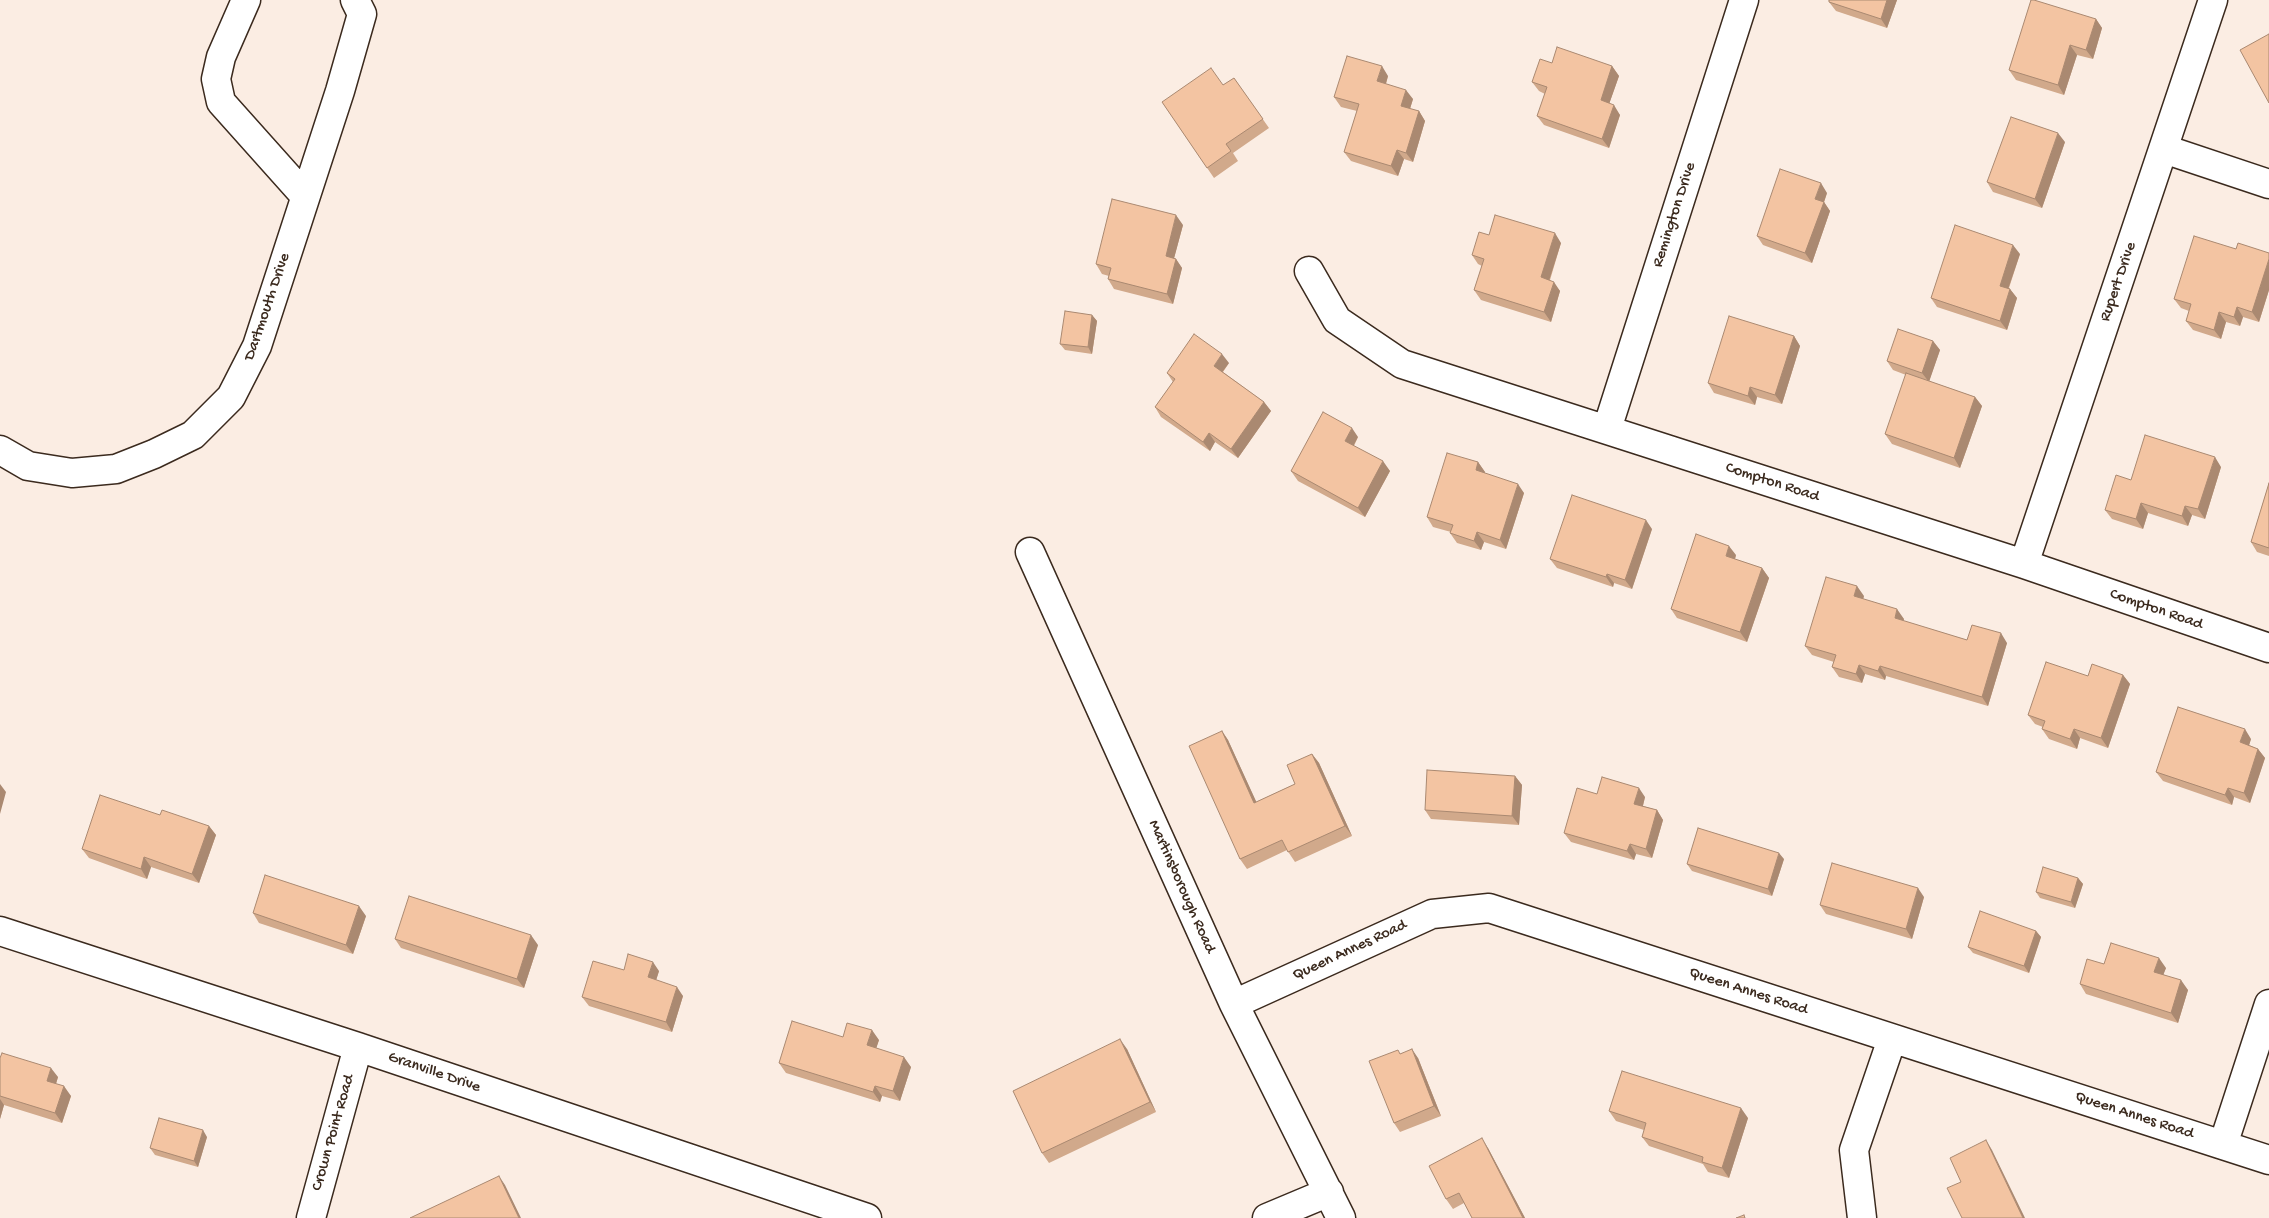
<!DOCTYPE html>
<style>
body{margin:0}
canvas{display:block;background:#fbede3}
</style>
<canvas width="2269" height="1218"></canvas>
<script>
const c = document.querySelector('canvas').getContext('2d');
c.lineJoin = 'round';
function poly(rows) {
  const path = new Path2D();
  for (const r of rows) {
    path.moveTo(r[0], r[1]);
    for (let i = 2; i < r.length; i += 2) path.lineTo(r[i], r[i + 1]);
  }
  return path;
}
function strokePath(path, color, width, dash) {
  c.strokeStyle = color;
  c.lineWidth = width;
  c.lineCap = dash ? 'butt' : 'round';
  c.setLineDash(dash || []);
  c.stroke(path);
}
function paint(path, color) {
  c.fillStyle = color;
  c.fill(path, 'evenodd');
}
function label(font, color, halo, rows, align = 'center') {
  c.font = font + ' "Gochi Hand",sans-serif';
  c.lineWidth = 5;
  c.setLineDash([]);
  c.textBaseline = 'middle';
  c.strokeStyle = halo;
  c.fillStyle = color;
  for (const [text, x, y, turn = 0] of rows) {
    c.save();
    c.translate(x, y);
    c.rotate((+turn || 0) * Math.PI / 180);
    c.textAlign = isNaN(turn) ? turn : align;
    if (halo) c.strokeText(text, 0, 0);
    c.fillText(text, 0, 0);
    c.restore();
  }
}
const street = poly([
 [246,0,221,57,216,79,221,102,305,196],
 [2164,149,2269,184],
 [1309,271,1337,320,1402,364,2024,564,2269,648],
 [1607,429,1744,0],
 [0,450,28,466,72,473,116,469,154,454,193,435,231,397,257,346,340,91,362,14,355,0],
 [1030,552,1234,1004,1341,1218],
 [2024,564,2213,0],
 [0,931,358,1047,867,1218],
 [1234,1004,1432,914,1489,908,2269,1160],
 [2223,1145,2269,1004],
 [311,1218,358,1047],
 [1267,1218,1329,1192],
 [1862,1218,1854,1150,1892,1039]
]);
strokePath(street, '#3b2a1e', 31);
strokePath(street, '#fff', 28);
paint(poly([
 [1897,0,1887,28,1836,11,1829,2],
 [2096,19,2102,28,2093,59,2077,55,2064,95,2016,80,2009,70],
 [1552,63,1612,66,1619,76,1609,104,1620,115,1609,148,1544,125,1537,116,1545,94,1539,91,1532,82],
 [1388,76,1386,84,1413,99,1410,109,1419,111,1425,121,1413,162,1404,159,1398,176,1351,161,1344,152,1357,111,1341,107,1334,97],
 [1234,78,1269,128,1233,153,1238,161,1214,178,1162,102,1223,85],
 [2065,142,2042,208,1993,192,1987,182],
 [1827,193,1824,202,1830,211,1812,263,1763,245,1757,236],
 [1183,225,1174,258,1176,259,1182,268,1173,304,1114,289,1108,279,1109,276,1102,274,1096,264],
 [1489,235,1561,243,1550,280,1560,291,1551,322,1481,300,1474,290,1482,266,1478,264,1472,255],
 [2236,249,2269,253,2269,290,2259,322,2243,317,2240,326,2226,322,2221,339,2193,330,2186,321,2189,311,2181,308,2174,299],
 [2020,254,2009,288,2017,298,2007,330,1937,307,1931,298],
 [1092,315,1097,321,1092,354,1065,350,1060,344],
 [1794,336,1800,346,1782,404,1757,397,1755,405,1714,393,1708,383],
 [1933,341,1940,350,1929,381,1975,397,1982,406,1960,468,1892,444,1885,434,1906,375,1893,370,1887,361],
 [1229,363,1223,372,1264,402,1271,411,1238,458,1215,442,1210,451,1161,417,1155,407,1173,382,1167,373],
 [1358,437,1354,446,1390,471,1365,517,1298,481,1291,471],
 [1478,462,1485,472,1485,473,1524,493,1506,549,1484,542,1481,550,1457,543,1450,533,1451,532,1433,527,1427,517],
 [2221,467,2205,519,2192,515,2188,526,2148,513,2143,529,2112,519,2105,510,2131,480],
 [2269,483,2269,556,2257,552,2251,542],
 [1652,529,1632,589,1614,583,1613,587,1557,568,1550,559],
 [1736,555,1735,559,1762,568,1769,578,1747,642,1677,618,1671,609],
 [1864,596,1863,599,1904,619,1903,621,1967,640,2007,643,1988,706,1886,676,1885,680,1865,674,1862,683,1839,677,1832,667,1834,662,1812,655,1805,646],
 [2123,675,2130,684,2108,748,2080,738,2077,749,2049,739,2042,729,2043,727,2035,724,2028,715,2088,676],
 [1222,731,1228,740,1256,802,1295,784,1312,754,1319,763,1352,836,1295,862,1287,850,1247,869,1240,859],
 [2251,739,2249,745,2258,749,2265,758,2250,803,2234,797,2232,805,2163,781,2156,772],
 [1515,776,1522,785,1519,825,1431,819,1425,810],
 [1597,794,1645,797,1643,806,1657,810,1663,820,1652,858,1636,854,1634,860,1571,842,1564,833],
 [209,826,216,835,199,883,151,867,147,879,89,858,82,849],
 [1784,859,1772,896,1692,871,1687,864],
 [2078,878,2083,884,2075,908,2040,898,2036,892],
 [1924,897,1912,939,1826,914,1820,905],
 [253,913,366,916,353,954,259,923],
 [2036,931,2041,937,2029,973,1973,953,1968,947],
 [395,939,538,945,524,988,401,948],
 [2104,964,2166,968,2163,974,2188,990,2178,1023,2086,994,2080,984],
 [624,970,659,971,656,980,683,996,672,1032,589,1006,582,997],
 [843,1037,879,1040,876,1048,911,1067,900,1101,882,1096,880,1102,786,1073,779,1063],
 [1127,1049,1156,1112,1049,1163,1042,1153],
 [1401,1053,1418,1058,1441,1116,1400,1132,1394,1123],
 [0,1058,58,1077,56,1084,71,1096,62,1123,4,1105,0,1119],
 [1609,1111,1748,1118,1729,1178,1708,1172,1703,1164,1649,1146,1642,1137,1644,1130,1616,1121],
 [207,1137,198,1167,155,1155,150,1148],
 [1488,1148,1525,1218,1472,1218,1464,1203,1453,1209,1446,1199]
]), '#d1a98b');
paint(poly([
 [1887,0,1897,0,1887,28,1881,19],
 [2096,19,2102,28,2093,59,2086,50],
 [2070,45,2077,55,2064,95,2058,85],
 [1382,66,1388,76,1384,90,1377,81],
 [1612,66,1619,76,1607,110,1601,100],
 [1406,90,1413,99,1408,115,1401,106],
 [1614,105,1620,115,1609,148,1602,139],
 [1419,111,1425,121,1413,162,1406,153],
 [2058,133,2065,142,2042,208,2035,199],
 [1397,150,1404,159,1398,176,1391,166],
 [1821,183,1827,193,1824,202,1830,211,1812,263,1805,253,1815,199],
 [1176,215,1183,225,1172,266,1166,256],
 [1555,233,1561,243,1547,287,1541,277],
 [2013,245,2020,254,2006,295,2000,286],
 [1176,259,1182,268,1173,304,1167,294],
 [2269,259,2269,290,2259,322,2252,312],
 [1554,282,1560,291,1551,322,1544,312],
 [2010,289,2017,298,2007,330,2000,321],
 [2237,307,2243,317,2240,326,2234,317],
 [2219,312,2226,322,2221,339,2214,330],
 [1092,315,1097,321,1092,354,1088,347],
 [1794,336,1800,346,1782,404,1775,395],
 [1933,341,1940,350,1929,382,1922,373],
 [1222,354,1229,363,1220,375,1214,366],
 [1750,387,1757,397,1755,405,1748,396],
 [1975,397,1982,406,1960,468,1954,458],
 [1264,402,1271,411,1238,458,1231,449],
 [1352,428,1358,437,1351,450,1345,441],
 [1209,433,1215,442,1210,451,1203,442],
 [2215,457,2221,467,2205,519,2198,509],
 [1383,461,1390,471,1365,517,1358,508],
 [1478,462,1485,472,1482,480,1476,470],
 [1518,484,1524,493,1506,549,1500,540],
 [2141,503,2148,513,2143,529,2136,519],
 [2185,506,2192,515,2188,526,2182,516],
 [1646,520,1652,529,1632,589,1625,580],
 [1477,532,1484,542,1481,550,1474,541],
 [1729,546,1736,555,1733,566,1726,556],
 [1762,568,1769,578,1747,642,1740,632],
 [1607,574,1614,583,1613,587,1606,577],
 [1857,586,1864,596,1861,606,1854,596],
 [1897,609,1904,619,1901,628,1895,618],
 [2001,633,2007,643,1988,706,1982,697],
 [1859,665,1865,674,1862,683,1856,674],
 [1880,666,1886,676,1885,680,1878,671],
 [2123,675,2130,684,2108,748,2101,738],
 [2074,729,2080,738,2077,749,2070,739],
 [2245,729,2251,739,2247,752,2240,742],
 [1222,731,1228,740,1261,812,1254,803],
 [2258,749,2265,758,2250,803,2244,793],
 [1312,754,1319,763,1352,836,1345,826],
 [1515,776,1522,785,1519,825,1512,816],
 [0,784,6,792,0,814],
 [1639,788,1645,797,1641,813,1634,804],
 [2228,788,2234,797,2232,805,2225,795],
 [1657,810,1663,820,1652,858,1646,849],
 [209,826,216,835,199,883,192,874],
 [1630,844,1636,854,1634,860,1627,851],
 [1779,853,1784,859,1772,896,1768,889],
 [144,857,151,867,147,879,141,869],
 [2078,878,2083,884,2075,908,2071,902],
 [1918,888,1924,897,1912,939,1906,929],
 [359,906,366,916,353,954,346,945],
 [2036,931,2041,937,2029,973,2024,966],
 [531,935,538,945,524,988,517,979],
 [2159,958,2166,968,2161,981,2154,972],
 [653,962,659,971,654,987,648,977],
 [2181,980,2188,990,2178,1023,2171,1013],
 [677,987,683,996,672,1032,666,1022],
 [872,1030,879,1040,874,1055,867,1045],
 [1120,1039,1127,1049,1156,1112,1150,1102],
 [1412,1049,1418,1058,1441,1116,1434,1106],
 [904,1057,911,1067,900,1101,893,1091],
 [51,1068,58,1077,54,1090,47,1081],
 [64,1086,71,1096,62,1123,55,1113],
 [875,1086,882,1096,880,1102,873,1092],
 [0,1099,4,1105,0,1119],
 [1741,1108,1748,1118,1729,1178,1722,1168],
 [203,1130,207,1137,198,1167,194,1161],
 [1482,1138,1488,1148,1525,1218,1523,1218],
 [1986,1140,1992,1150,2025,1218,2023,1218],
 [499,1176,505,1185,521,1218,519,1218]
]), '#aa8971');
const building = poly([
 [1829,0,1887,0,1881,19,1829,2,1829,0],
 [2031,0,2034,0,2096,19,2086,50,2070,45,2058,85,2009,70,2031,0],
 [2269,34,2269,103,2240,50,2269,34],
 [1557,47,1612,66,1601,100,1614,105,1602,139,1537,116,1547,87,1532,82,1540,59,1552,63,1557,47],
 [1347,56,1382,66,1377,81,1406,90,1401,106,1419,111,1406,153,1397,150,1391,166,1344,152,1359,104,1334,97,1347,56],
 [1211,68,1223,85,1234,78,1263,119,1226,144,1231,151,1207,168,1162,102,1211,68],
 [2011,117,2058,133,2035,199,1987,182,2011,117],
 [1780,169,1821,183,1815,199,1824,202,1805,253,1757,236,1780,169],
 [1112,199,1176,215,1166,256,1176,259,1167,294,1108,279,1111,268,1096,264,1112,199],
 [1495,215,1555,233,1541,277,1554,282,1544,312,1474,290,1484,259,1472,255,1479,232,1489,235,1495,215],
 [1955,225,2013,245,2000,286,2010,289,2000,321,1931,298,1955,225],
 [2194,236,2236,249,2238,243,2269,253,2269,259,2252,312,2237,307,2234,317,2219,312,2214,330,2186,321,2191,304,2174,299,2194,236],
 [1065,311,1092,315,1088,347,1060,344,1065,311],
 [1729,316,1794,336,1775,395,1750,387,1748,396,1708,383,1729,316],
 [1898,329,1933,341,1922,373,1887,361,1898,329],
 [1194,334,1222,354,1214,366,1264,402,1231,449,1209,433,1203,442,1155,407,1175,379,1167,373,1194,334],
 [1906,373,1975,397,1954,458,1885,434,1906,373],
 [1323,412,1352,428,1345,441,1383,461,1358,508,1291,471,1323,412],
 [2145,435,2215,457,2198,509,2185,506,2182,516,2141,503,2136,519,2105,510,2116,475,2131,480,2145,435],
 [1447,453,1478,462,1476,470,1518,484,1500,540,1477,532,1474,541,1450,533,1453,525,1427,517,1447,453],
 [2269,483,2269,548,2251,542,2269,483],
 [1572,495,1646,520,1625,580,1607,574,1606,577,1550,559,1572,495],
 [1696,534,1729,546,1726,556,1762,568,1740,632,1671,609,1696,534],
 [1826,577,1857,586,1854,596,1897,609,1895,618,1967,640,1972,625,2001,633,1982,697,1880,666,1878,671,1859,665,1856,674,1832,667,1836,655,1805,646,1826,577],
 [2046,662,2088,676,2092,664,2123,675,2101,738,2074,729,2070,739,2042,729,2045,721,2028,715,2046,662],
 [2178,707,2245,729,2240,742,2258,749,2244,793,2228,788,2225,795,2156,772,2178,707],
 [1222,731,1254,803,1295,784,1287,765,1312,754,1345,826,1288,852,1282,840,1240,859,1189,746,1222,731],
 [1427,770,1515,776,1512,816,1425,810,1427,770],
 [1602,777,1639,788,1634,804,1657,810,1646,849,1630,844,1627,851,1564,833,1577,788,1597,794,1602,777],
 [100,795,160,815,162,810,209,826,192,874,144,857,141,869,82,849,100,795],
 [1698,828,1779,853,1768,889,1687,864,1698,828],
 [1832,863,1918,888,1906,929,1820,905,1832,863],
 [2043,867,2078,878,2071,902,2036,892,2043,867],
 [265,875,359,906,346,945,253,913,265,875],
 [409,896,531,935,517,979,395,939,409,896],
 [1980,911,2036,931,2024,966,1968,947,1980,911],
 [2111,943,2159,958,2154,972,2181,980,2171,1013,2080,984,2087,959,2104,964,2111,943],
 [628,954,653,962,648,977,677,987,666,1022,582,997,593,961,624,970,628,954],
 [792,1021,843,1037,847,1023,872,1030,867,1045,904,1057,893,1091,875,1086,873,1092,779,1063,792,1021],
 [1120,1039,1150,1102,1042,1153,1013,1091,1120,1039],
 [1412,1049,1434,1106,1394,1123,1369,1061,1398,1050,1400,1054,1412,1049],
 [2,1053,51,1068,47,1081,64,1086,55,1113,0,1096,0,1058,2,1053],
 [1622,1071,1741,1108,1722,1168,1702,1162,1703,1157,1642,1137,1646,1123,1609,1111,1622,1071],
 [159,1118,203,1130,194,1161,150,1148,159,1118],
 [1482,1138,1523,1218,1472,1218,1459,1193,1446,1199,1429,1166,1482,1138],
 [1986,1140,2023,1218,1962,1218,1947,1188,1961,1182,1950,1158,1986,1140],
 [499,1176,519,1218,410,1218,499,1176],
 [1744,1215,1745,1218,1736,1218,1744,1215]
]);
paint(building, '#f3c4a2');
strokePath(building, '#aa8971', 1);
label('16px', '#3b2a1e', '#fff', [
 ["Remington Drive",1675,215,-72],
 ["Rupert Drive",2119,282,-71],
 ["Dartmouth Drive",268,307,-71],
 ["Compton Road",1772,483,18],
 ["Compton Road",2156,610,19],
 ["Martinsborough Road",1181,887,66],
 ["Queen Annes Road",1350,951,-25],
 ["Queen Annes Road",1748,992,18],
 ["Granville Drive",434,1073,19],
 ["Queen Annes Road",2134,1116,18],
 ["Crown Point Road",334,1133,-74]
]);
</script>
